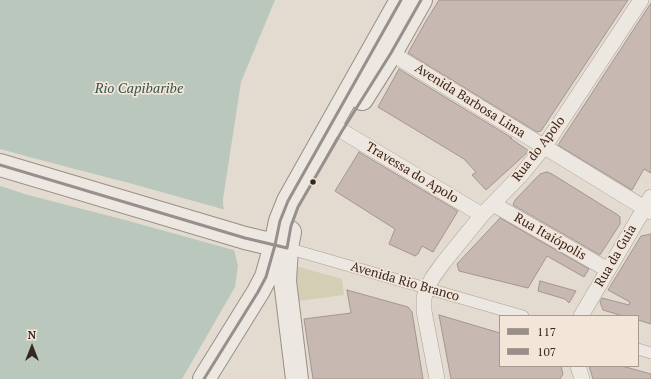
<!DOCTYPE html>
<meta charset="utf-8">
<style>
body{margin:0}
#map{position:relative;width:651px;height:379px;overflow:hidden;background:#e3dad0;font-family:"PT Serif",serif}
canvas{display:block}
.legend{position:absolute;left:499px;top:315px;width:140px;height:52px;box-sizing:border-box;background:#f3e5d7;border:1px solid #a8998e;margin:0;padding:5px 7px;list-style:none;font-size:12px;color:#372721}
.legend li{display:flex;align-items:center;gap:8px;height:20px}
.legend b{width:20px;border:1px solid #a8998e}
.north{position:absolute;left:12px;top:327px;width:40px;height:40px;-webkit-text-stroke:3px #f3e5d7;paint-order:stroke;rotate:0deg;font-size:11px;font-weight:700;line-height:16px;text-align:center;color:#372721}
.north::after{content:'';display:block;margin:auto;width:14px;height:18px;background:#372721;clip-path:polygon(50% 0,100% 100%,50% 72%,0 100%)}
</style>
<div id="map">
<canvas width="651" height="379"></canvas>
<ul class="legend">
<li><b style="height:5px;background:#988f8c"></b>117</li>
<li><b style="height:5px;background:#988f8c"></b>107</li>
</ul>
<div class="north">N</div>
</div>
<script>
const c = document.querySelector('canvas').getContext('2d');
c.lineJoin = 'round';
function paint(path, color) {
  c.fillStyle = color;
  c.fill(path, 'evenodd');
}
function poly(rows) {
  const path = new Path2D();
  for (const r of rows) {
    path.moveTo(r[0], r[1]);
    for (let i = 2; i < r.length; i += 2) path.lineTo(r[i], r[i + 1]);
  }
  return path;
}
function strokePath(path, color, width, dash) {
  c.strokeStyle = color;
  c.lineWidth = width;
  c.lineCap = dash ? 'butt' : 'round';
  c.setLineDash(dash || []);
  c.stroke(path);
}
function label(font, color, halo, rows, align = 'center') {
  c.font = font + ' "PT Serif",serif';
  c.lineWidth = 3.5;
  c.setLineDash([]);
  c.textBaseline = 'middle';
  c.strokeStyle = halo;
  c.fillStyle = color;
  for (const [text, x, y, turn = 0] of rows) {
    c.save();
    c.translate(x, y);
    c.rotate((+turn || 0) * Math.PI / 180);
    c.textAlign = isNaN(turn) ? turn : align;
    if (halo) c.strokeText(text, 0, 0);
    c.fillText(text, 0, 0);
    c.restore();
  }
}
paint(poly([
 [296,267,299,267,342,279,344,295,298,301,294,268]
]), '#d4ceb4');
paint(poly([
 [0,0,275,0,241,82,223,199,223,205,238,266,235,287,182,379,0,379]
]), '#bac7bc');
paint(poly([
 [0,149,33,158,129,183,226,210,237,251,125,220,28,195,0,186]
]), '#e3dad0');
const building = poly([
 [439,0,628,0,541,131,537,132,408,53,426,21,439,0],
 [651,3,651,173,644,169,632,190,558,145,651,3],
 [399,69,512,138,510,138,529,151,486,190,472,175,476,172,464,159,378,107,399,69],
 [359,152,458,211,433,252,422,246,418,254,415,256,389,244,395,229,335,191,359,152],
 [547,172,552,174,618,215,620,217,620,224,600,255,513,205,515,200,540,174,547,172],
 [500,218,589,269,584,277,547,256,528,288,459,271,457,264,500,218],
 [651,234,651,324,638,320,638,316,623,316,603,310,600,302,602,298,629,305,630,302,608,290,641,236,651,234],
 [540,281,576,291,569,303,565,299,538,291,540,281],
 [347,290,408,307,412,312,423,379,313,379,304,319,351,313,347,290],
 [439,315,500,333,500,366,561,366,563,374,560,379,451,379,439,315],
 [589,366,622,366,651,374,651,379,593,379,589,366]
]);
paint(building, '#c7b8b1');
strokePath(building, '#a3968f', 1);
const pedestrian = poly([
 [287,248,523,316],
 [638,349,651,353]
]);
const minor = poly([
 [391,53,651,212],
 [342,131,482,215],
 [493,204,608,270],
 [581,316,651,197],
 [578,366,582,379],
 [437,379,424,311,424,298,427,288,433,277,443,263,482,215,521,175,544,147,641,0]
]);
const secondary = poly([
 [362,99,391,53,421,0],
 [0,165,245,238,287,248],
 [290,232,287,248,285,281,297,379],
 [204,379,258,292,266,277,275,245,280,221,288,201,401,0]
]);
strokePath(pedestrian, '#a9a098', 12);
strokePath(minor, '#a9a098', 16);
strokePath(secondary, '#988f88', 24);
strokePath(pedestrian, '#ece7e1', 11);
strokePath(minor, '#ece7e1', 15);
strokePath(secondary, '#ece7e1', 22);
strokePath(poly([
 [0,165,245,238,287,248,291,226,298,207,342,131,391,53,421,0]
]), '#988f8c', 3);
strokePath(poly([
 [204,379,258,292,266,277,275,245,280,221,288,201,401,0]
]), '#988f8c', 3);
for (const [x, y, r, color] of [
 [313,182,3.5,"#372721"]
]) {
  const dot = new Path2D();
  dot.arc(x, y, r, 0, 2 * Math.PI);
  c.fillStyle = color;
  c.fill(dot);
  strokePath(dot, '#f3e5d7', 1.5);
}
label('13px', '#372721', '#f3e5d7', [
 ["Avenida Barbosa Lima",470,101,32],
 ["Rua do Apolo",539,149,-53],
 ["Travessa do Apolo",412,173,31],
 ["Rua Itaiópolis",550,237,30],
 ["Rua da Guia",616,256,-60],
 ["Avenida Rio Branco",405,282,16]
]);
label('italic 14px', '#32554c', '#f3e5d7', [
 ["Rio Capibaribe",139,89]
]);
</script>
